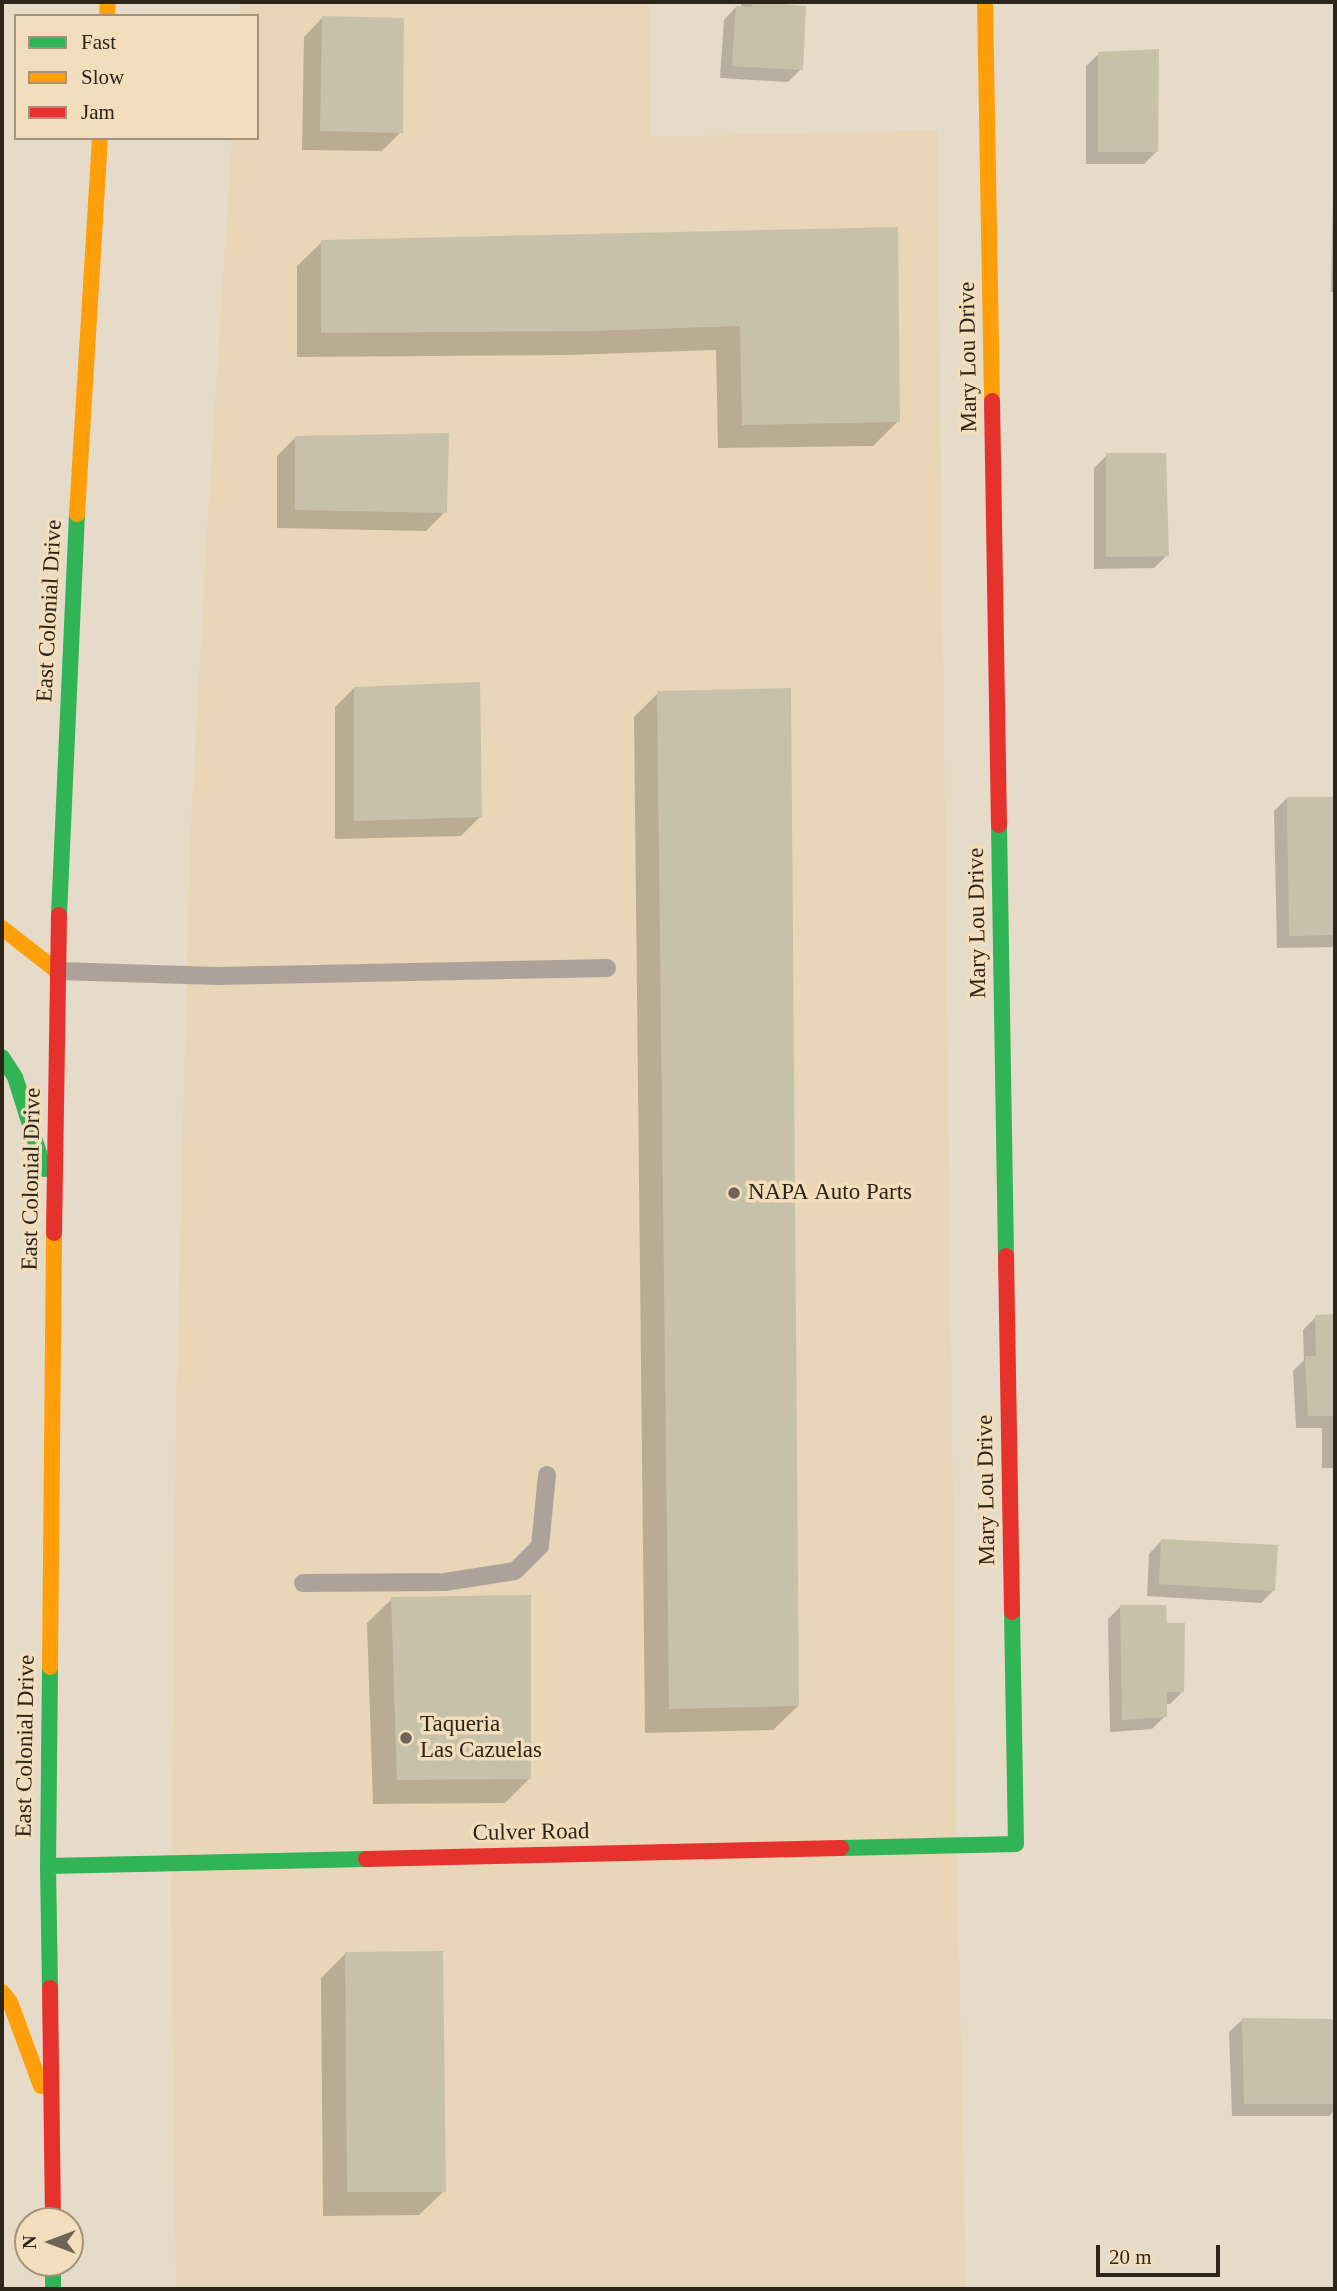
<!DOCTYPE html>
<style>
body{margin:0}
#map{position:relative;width:1337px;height:2291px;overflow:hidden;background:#e6dac9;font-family:Georgia,serif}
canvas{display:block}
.frame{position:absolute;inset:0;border:4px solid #2d2519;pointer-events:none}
.legend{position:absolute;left:14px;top:14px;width:245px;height:126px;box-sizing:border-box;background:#f2ddbd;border:2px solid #a3937b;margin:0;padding:9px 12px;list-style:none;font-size:21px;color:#2d2519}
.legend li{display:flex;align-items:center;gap:14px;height:35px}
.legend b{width:35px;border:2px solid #a3937b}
.north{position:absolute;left:14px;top:2207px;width:70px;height:70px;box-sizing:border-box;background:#f2ddbd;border:2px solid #a3937b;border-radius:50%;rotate:270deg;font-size:19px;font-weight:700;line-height:28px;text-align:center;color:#2d2519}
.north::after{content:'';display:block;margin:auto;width:24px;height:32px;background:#6e6457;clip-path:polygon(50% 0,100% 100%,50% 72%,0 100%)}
.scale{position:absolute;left:1096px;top:2245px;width:124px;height:32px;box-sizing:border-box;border:4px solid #2d2519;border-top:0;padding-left:9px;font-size:21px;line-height:24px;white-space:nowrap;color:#2d2519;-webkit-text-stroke:5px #f2ddbd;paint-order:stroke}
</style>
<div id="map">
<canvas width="1337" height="2291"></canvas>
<div class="frame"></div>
<ul class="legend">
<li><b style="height:9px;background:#30b455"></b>Fast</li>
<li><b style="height:9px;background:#ff9f0a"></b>Slow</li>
<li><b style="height:9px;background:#e5322d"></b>Jam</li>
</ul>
<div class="north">N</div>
<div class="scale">20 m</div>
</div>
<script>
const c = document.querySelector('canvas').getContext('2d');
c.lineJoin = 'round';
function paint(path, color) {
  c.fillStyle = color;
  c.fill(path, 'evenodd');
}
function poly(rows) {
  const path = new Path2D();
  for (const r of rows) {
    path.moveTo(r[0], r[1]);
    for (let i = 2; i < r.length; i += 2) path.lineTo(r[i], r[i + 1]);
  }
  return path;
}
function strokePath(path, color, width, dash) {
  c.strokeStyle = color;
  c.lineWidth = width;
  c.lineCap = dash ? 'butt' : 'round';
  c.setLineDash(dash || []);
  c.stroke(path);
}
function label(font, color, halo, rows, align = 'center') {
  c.font = font + ' Georgia,serif';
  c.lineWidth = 7;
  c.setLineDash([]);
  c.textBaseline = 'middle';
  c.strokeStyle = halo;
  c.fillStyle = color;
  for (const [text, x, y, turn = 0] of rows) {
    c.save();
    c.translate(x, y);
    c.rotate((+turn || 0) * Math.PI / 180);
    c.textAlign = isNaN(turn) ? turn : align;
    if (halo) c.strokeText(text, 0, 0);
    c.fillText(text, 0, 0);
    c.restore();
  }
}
paint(poly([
 [241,2,649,2,651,137,937,130,957,1857,966,2289,176,2289,171,1910,176,1414,190,843,207,530,232,138,257,138,257,16,240,16]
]), '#e9d6b8');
paint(poly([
 [741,2,781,2,801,69,788,82,720,78,724,20,736,7,741,8],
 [322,18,401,132,382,151,302,150,304,37],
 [1099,54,1157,151,1144,164,1086,164,1086,66],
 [1335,188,1335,292,1331,292,1333,191],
 [897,228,898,421,873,446,718,448,716,350,567,355,297,357,297,266,322,242],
 [296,437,445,512,426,531,277,528,277,456],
 [1107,455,1167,555,1154,568,1094,569,1094,468],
 [354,688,480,817,461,836,335,839,335,707],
 [658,693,798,1706,773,1730,645,1733,634,717],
 [1287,798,1335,798,1335,947,1277,948,1274,811],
 [1335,1316,1335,1468,1322,1468,1322,1428,1296,1428,1293,1371,1304,1360,1303,1330,1316,1317],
 [1161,1541,1274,1590,1261,1603,1147,1596,1149,1554],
 [392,1599,530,1778,505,1803,373,1804,367,1623],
 [1120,1607,1166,1624,1182,1692,1170,1704,1165,1704,1165,1716,1152,1729,1110,1732,1108,1619],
 [345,1954,444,2191,419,2215,323,2216,321,1978],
 [1242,2020,1335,2020,1335,2110,1329,2116,1232,2116,1229,2032]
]), '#0003');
paint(poly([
 [752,2,783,2,783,4,806,6,803,70,732,66,736,6,752,7],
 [322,16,404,18,403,133,320,131],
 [1159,49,1158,152,1098,152,1098,52],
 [898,227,900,422,742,425,740,326,592,331,321,333,321,240],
 [449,433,447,513,295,510,295,436],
 [1106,453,1166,453,1169,556,1106,557],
 [480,682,482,817,354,821,354,687],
 [791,688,799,1706,669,1709,657,691],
 [1287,797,1335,797,1335,935,1289,936],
 [1335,1314,1335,1416,1308,1416,1305,1356,1316,1356,1315,1315],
 [1161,1539,1278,1545,1275,1591,1159,1584],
 [531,1595,531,1779,397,1780,391,1597],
 [1120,1605,1166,1605,1167,1623,1185,1623,1184,1692,1167,1692,1167,1717,1122,1720],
 [443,1951,446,2192,347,2192,345,1952],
 [1242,2018,1335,2019,1335,2104,1244,2104]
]), '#c7c1aa');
strokePath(poly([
 [57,971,217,976,607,968],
 [303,1583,445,1582,515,1571,540,1546,547,1475]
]), '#ada29a', 18);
strokePath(poly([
 [999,825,1006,1256],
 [59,915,77,514],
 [2,1057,15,1077,44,1169],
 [841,1848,1016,1844,1012,1612],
 [48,1866,366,1859],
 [50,1988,48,1866,50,1667],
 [53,2263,53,2289]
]), '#30b455', 16);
strokePath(poly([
 [985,2,992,401],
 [107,16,108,2],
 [77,514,100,138],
 [2,928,57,971],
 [50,1667,54,1233],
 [2,1992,10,2002,41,2086]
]), '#ff9f0a', 16);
strokePath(poly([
 [992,401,999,825],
 [54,1233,59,915],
 [1006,1256,1012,1612],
 [366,1859,841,1848],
 [50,1988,53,2221]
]), '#e5322d', 16);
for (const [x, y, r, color] of [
 [734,1193,7,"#6e6457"],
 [406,1738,7,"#6e6457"]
]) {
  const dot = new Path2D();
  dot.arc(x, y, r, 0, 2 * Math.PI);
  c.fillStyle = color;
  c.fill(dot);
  strokePath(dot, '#f2ddbd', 2.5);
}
label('23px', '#2d2519', '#f2ddbd', [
 ["Mary Lou Drive",969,357,-91],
 ["East Colonial Drive",50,611,-87],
 ["Mary Lou Drive",978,923,-91],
 ["East Colonial Drive",32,1179,-89],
 ["Mary Lou Drive",987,1490,-91],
 ["East Colonial Drive",26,1746,-89],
 ["Culver Road",531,1833,-1]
]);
label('23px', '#2d2519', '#f2ddbd', [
 ["NAPA Auto Parts",748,1193],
 ["Taqueria",420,1725],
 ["Las Cazuelas",420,1751]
], 'left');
</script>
